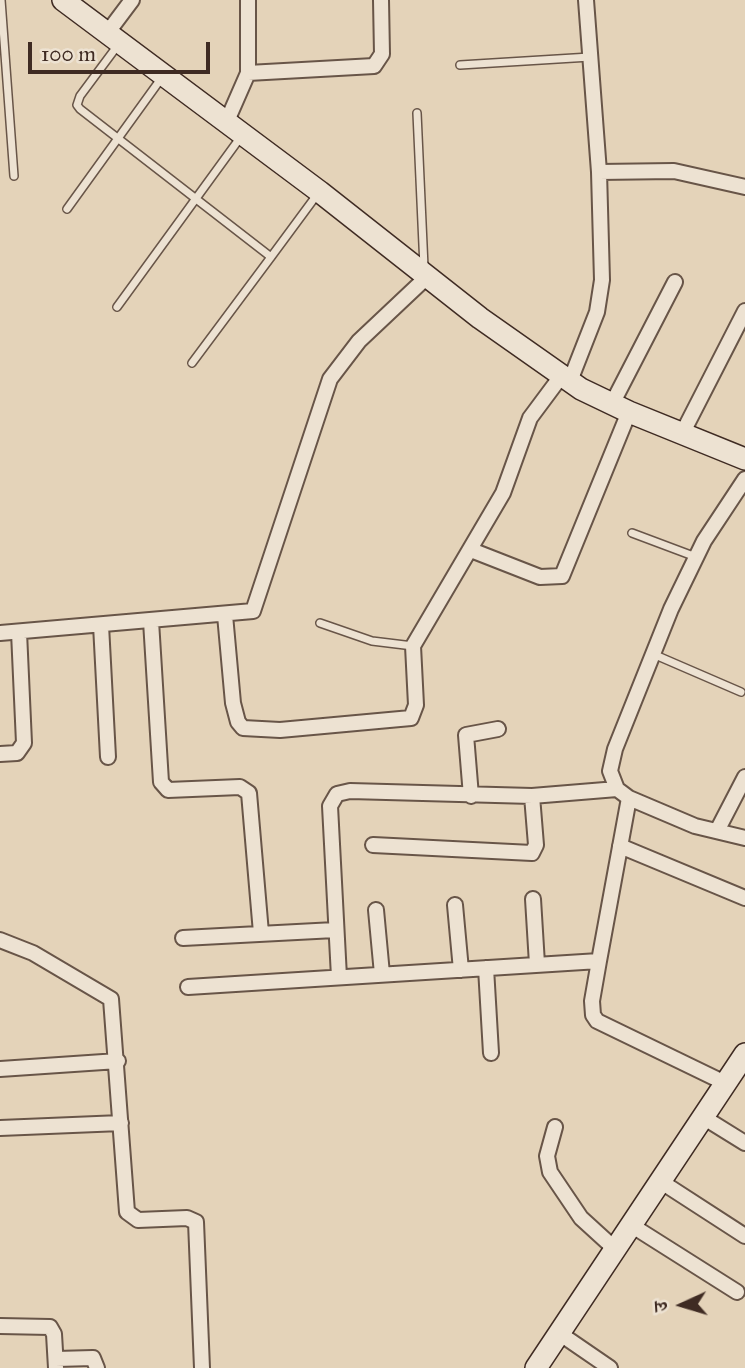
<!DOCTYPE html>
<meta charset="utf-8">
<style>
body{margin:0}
#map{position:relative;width:745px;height:1368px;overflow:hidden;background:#e4d3b9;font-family:"IM FELL Great Primer","Noto Serif Devanagari",serif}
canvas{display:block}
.north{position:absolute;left:647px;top:1270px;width:70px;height:70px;-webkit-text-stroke:5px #ede2d2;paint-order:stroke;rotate:266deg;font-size:19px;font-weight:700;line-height:28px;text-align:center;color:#3f2b23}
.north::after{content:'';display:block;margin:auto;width:24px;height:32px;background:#3f2b23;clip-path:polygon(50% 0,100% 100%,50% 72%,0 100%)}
.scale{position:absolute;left:28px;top:42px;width:182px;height:32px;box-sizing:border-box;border:4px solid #3f2b23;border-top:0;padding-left:9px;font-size:21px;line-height:24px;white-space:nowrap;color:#3f2b23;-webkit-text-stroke:5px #ede2d2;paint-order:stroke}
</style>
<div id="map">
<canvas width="745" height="1368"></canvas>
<div class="north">उ</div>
<div class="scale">100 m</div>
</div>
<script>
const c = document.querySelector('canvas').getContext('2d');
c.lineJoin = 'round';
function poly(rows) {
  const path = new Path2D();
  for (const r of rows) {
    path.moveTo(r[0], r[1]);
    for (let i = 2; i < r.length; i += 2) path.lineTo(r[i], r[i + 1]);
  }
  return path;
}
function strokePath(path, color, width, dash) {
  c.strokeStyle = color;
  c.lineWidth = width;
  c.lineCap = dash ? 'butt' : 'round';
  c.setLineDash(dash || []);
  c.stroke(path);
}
const lane = poly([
 [1,0,14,176],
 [118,45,80,96,77,105,80,109,271,257,319,192],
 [460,65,590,57],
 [417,113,424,267],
 [67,209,163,76],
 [117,307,240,138],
 [192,363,271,257],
 [632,533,696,557],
 [320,623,372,641,413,646],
 [653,654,741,692]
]);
const street = poly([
 [108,32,132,0],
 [248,73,374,66,382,54,381,0],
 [227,121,248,73,248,0],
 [599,172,674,171,745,187],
 [570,381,597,312,602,280,599,172,586,0],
 [612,404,675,282],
 [682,434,745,311],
 [745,479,704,541,671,609,615,749,610,771,617,789,629,798,695,826,745,838],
 [471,550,540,577,562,576,629,412],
 [225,615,233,703,238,722,243,728,280,730,411,718,416,705,413,646,503,493,530,418,562,375],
 [151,621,161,782,168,790,240,787,249,793,261,933],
 [101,625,108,757],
 [0,633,253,611,330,379,359,341,429,275],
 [0,754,17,753,24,743,19,632],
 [471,796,466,735,498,729],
 [717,831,745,777],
 [373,845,532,853,536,845,532,796],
 [620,846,745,898],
 [533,899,537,964],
 [455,905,461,970],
 [376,910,382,974],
 [183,938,335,930],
 [0,940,33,953,111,999,127,1212,138,1220,187,1218,196,1222,202,1368],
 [599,961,629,798],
 [486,968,491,1053],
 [339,977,330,806,337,794,350,791,532,796,617,789],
 [188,987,599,961,592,1001,593,1015,597,1021,725,1083],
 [0,1069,118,1061],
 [703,1117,745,1143],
 [555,1127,547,1156,550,1172,581,1218,615,1249],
 [0,1128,121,1123],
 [660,1181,745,1236],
 [631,1225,737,1292],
 [0,1326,50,1327,54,1334,56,1368],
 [559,1333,610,1368],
 [56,1359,93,1358,97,1368]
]);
const secondary = poly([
 [63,0,320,192,480,318,581,389,629,412,745,459],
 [536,1368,745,1054]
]);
strokePath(lane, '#685548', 10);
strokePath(street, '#685548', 18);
strokePath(secondary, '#3f2b23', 24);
strokePath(lane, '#ede2d2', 7);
strokePath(street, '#ede2d2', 14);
strokePath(secondary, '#ede2d2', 21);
</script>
